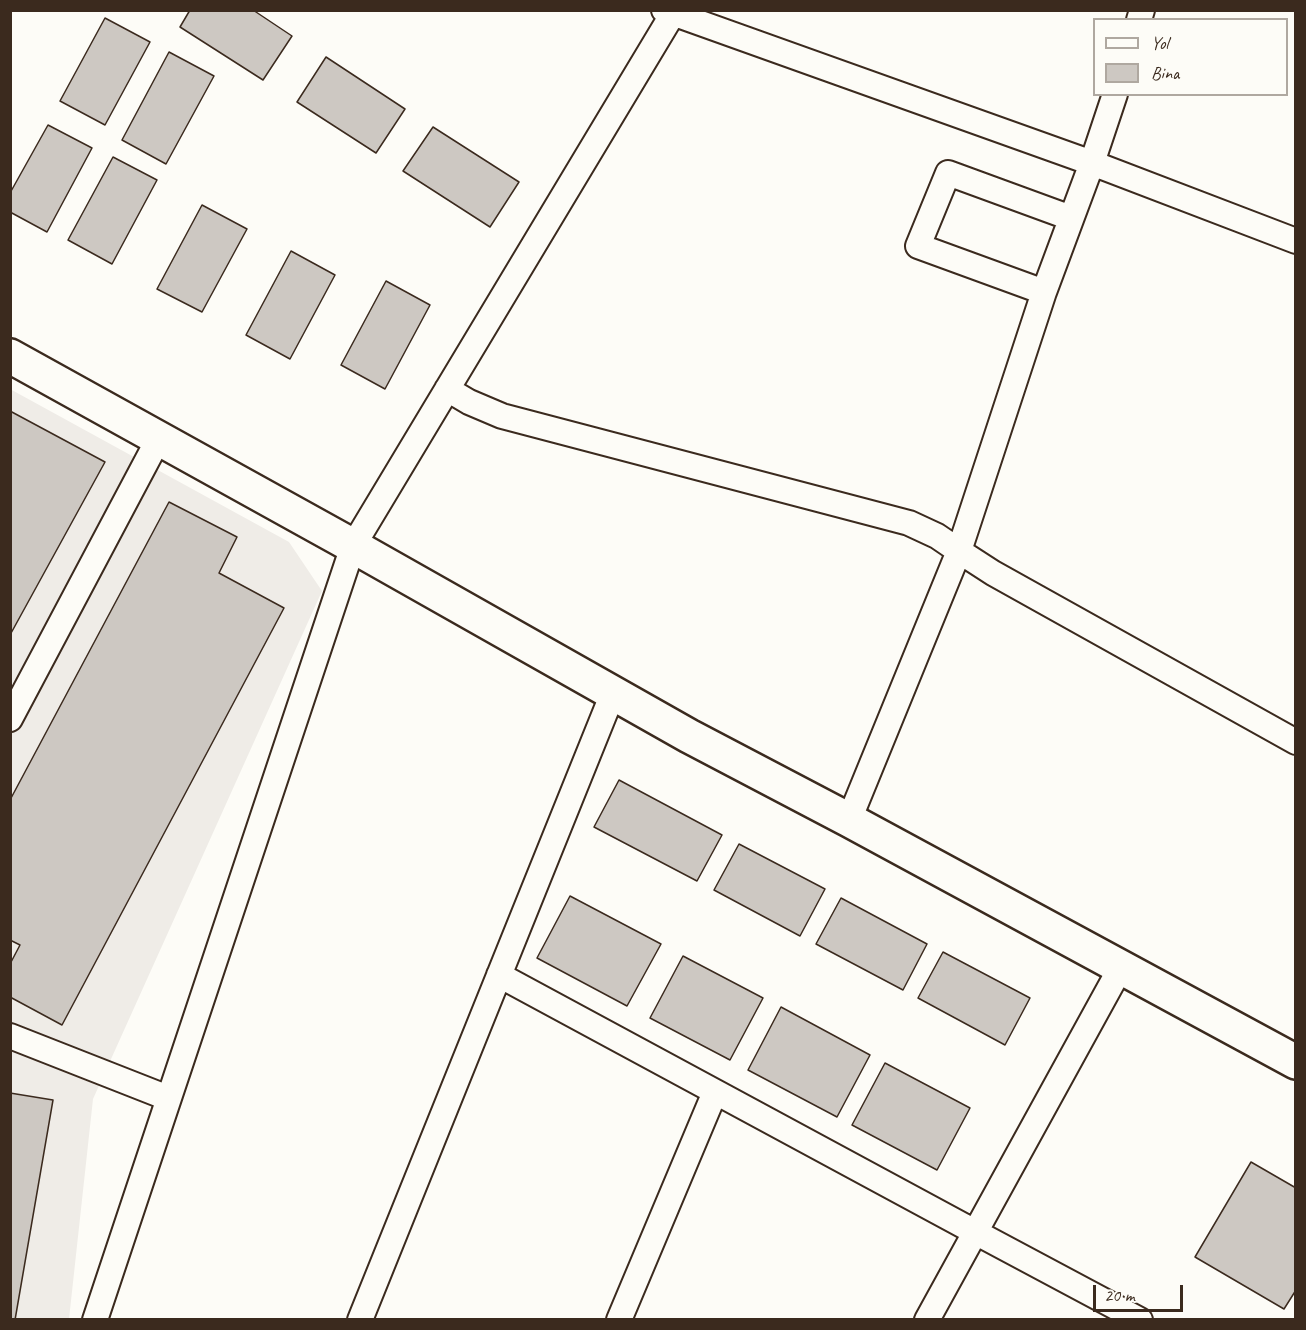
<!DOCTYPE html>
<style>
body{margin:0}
#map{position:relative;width:1306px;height:1330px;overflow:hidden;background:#fdfcf7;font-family:Caveat,sans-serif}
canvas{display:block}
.frame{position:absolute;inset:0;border:12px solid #3b2a1e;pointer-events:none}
.legend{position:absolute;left:1093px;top:18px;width:195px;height:78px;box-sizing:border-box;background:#fdfcf7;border:2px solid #afa8a0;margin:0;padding:8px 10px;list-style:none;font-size:18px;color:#3b2a1e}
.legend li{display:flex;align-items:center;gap:12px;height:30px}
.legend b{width:30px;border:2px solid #afa8a0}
.scale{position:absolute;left:1093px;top:1285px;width:90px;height:27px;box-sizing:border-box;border:3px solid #3b2a1e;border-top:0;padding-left:8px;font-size:18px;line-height:21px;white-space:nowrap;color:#3b2a1e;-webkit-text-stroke:4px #fdfcf7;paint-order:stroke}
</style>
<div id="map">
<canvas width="1306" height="1330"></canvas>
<div class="frame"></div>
<ul class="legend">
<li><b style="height:8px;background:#fdfcf7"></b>Yol</li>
<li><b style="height:16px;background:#cdc8c2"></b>Bina</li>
</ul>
<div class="scale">20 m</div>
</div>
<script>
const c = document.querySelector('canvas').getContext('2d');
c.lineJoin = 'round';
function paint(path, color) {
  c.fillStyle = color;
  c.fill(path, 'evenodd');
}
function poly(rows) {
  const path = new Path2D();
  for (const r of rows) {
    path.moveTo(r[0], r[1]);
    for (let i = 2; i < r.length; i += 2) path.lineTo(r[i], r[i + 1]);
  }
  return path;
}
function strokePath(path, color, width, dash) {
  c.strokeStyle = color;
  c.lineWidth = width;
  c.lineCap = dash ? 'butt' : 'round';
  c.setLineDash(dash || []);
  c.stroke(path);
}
paint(poly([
 [10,389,289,542,322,591,93,1099,69,1319,11,1319]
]), '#efece7');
const building = poly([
 [190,10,253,10,292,36,263,80,180,27,190,10],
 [105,18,150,42,105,125,60,101,105,18],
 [169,52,214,76,166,164,122,140,169,52],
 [326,57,405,109,376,153,297,102,326,57],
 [48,125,92,148,47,232,10,212,10,193,48,125],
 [433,127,519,182,490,227,403,171,433,127],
 [113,157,157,180,112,264,68,240,113,157],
 [202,205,247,229,202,312,157,289,202,205],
 [291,251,335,275,290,359,246,335,291,251],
 [386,281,430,305,385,389,341,365,386,281],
 [10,411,105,462,10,635,10,411],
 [169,502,237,537,219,573,284,608,62,1025,10,997,10,964,20,945,10,940,10,800,169,502],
 [619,780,722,835,697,881,594,827,619,780],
 [739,844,825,889,800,936,714,890,739,844],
 [570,896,661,944,627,1006,537,958,570,896],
 [841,898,927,944,903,990,816,944,841,898],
 [943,952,1030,998,1005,1045,918,998,943,952],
 [683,956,763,998,730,1060,650,1018,683,956],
 [781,1007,870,1055,837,1117,748,1070,781,1007],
 [885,1063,970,1108,937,1170,852,1125,885,1063],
 [10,1093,53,1100,15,1320,10,1320,10,1093],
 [1251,1162,1296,1188,1296,1290,1284,1309,1195,1257,1251,1162]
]);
paint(building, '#cdc8c2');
strokePath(building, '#3b2a1e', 1.5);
const street = poly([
 [664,10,1092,163,1296,241],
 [1139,20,1142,10],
 [1115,94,1092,163,1044,292,959,551,993,573,1296,742],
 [1044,292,918,246,948,173,1071,218],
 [447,389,469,402,502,416,909,523,937,536,959,551,849,820],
 [10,719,159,438],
 [499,975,975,1232,1140,1320],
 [10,1036,168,1098],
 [95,1320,353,546,675,10],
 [360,1320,613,693],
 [619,1320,715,1092],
 [927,1320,1121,967]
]);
const secondary = poly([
 [10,356,353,546,689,736,849,820,1296,1062]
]);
strokePath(street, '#3b2a1e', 28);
strokePath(secondary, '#3b2a1e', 38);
strokePath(street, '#fdfcf7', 24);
strokePath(secondary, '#fdfcf7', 33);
</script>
